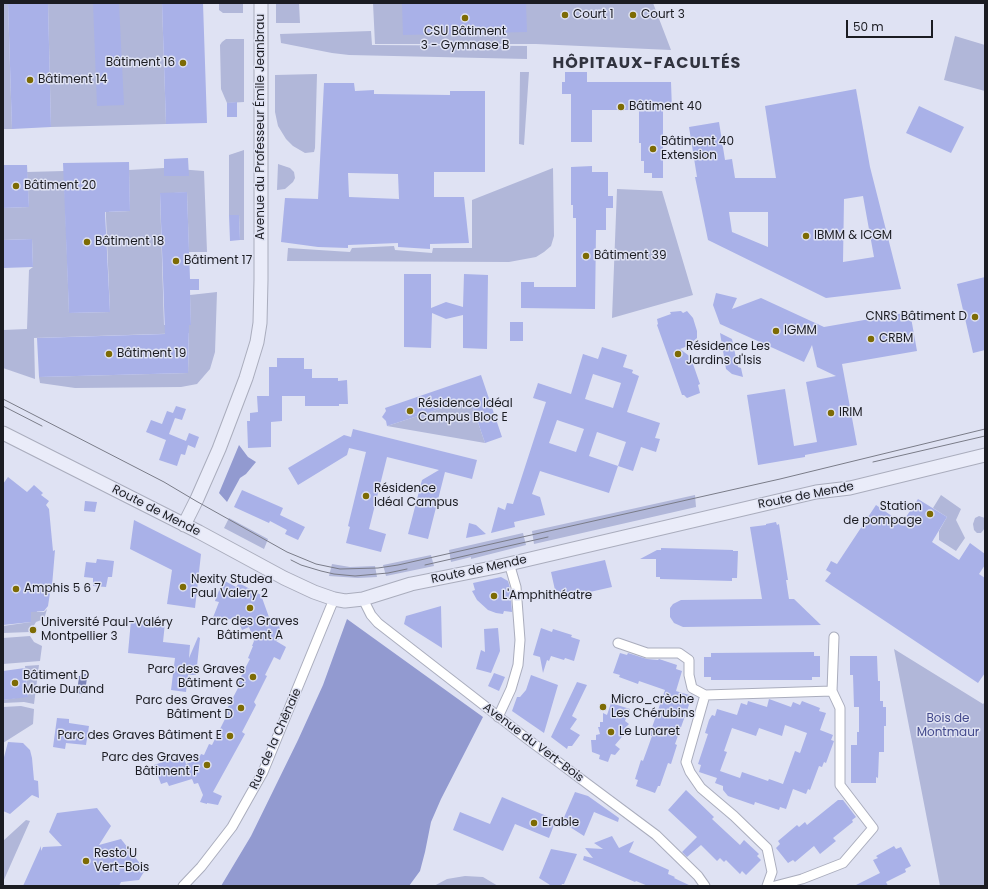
<!DOCTYPE html>
<meta charset="utf-8">
<style>
body{margin:0}
#map{position:relative;width:988px;height:889px;overflow:hidden;background:#dfe2f3;font-family:Poppins,sans-serif}
canvas{display:block}
.frame{position:absolute;inset:0;border:4px solid #1b1c22;pointer-events:none}
.scale{position:absolute;left:846px;top:20px;width:87px;height:18px;box-sizing:border-box;border:2px solid #1b1c22;border-top:0;padding-left:5px;font-size:12px;line-height:14px;white-space:nowrap;color:#1b1c22;-webkit-text-stroke:3px #dfe2f3;paint-order:stroke}
</style>
<div id="map">
<canvas width="988" height="889"></canvas>
<div class="frame"></div>
<div class="scale">50 m</div>
</div>
<script>
const c = document.querySelector('canvas').getContext('2d');
c.lineJoin = 'round';
function paint(path, color) {
  c.fillStyle = color;
  c.fill(path, 'evenodd');
}
function poly(rows) {
  const path = new Path2D();
  for (const r of rows) {
    path.moveTo(r[0], r[1]);
    for (let i = 2; i < r.length; i += 2) path.lineTo(r[i], r[i + 1]);
  }
  return path;
}
function strokePath(path, color, width, dash) {
  c.strokeStyle = color;
  c.lineWidth = width;
  c.lineCap = dash ? 'butt' : 'round';
  c.setLineDash(dash || []);
  c.stroke(path);
}
function label(font, color, halo, rows, align = 'center') {
  c.font = font + ' Poppins,sans-serif';
  c.lineWidth = 3;
  c.setLineDash([]);
  c.textBaseline = 'middle';
  c.strokeStyle = halo;
  c.fillStyle = color;
  for (const [text, x, y, turn = 0] of rows) {
    c.save();
    c.translate(x, y);
    c.rotate((+turn || 0) * Math.PI / 180);
    c.textAlign = isNaN(turn) ? turn : align;
    if (halo) c.strokeText(text, 0, 0);
    c.fillText(text, 0, 0);
    c.restore();
  }
}
paint(poly([
 [3,3,8,3,12,129,3,129],
 [48,3,162,3,166,124,51,127],
 [219,3,243,3,243,13,223,13,219,10],
 [276,3,299,3,300,23,276,23],
 [373,3,653,3,671,50,536,44,375,44],
 [371,31,372,45,527,46,527,59,349,55,332,53,281,43,280,34],
 [955,36,985,45,985,91,944,80],
 [226,39,244,39,244,102,227,103,221,89,220,45,222,42],
 [520,72,529,72,524,145,519,144],
 [317,74,315,148,314,152,305,153,293,146,286,139,278,126,275,112,275,75],
 [244,150,244,240,240,240,239,215,229,215,229,155],
 [278,164,290,168,294,172,295,178,293,182,285,189,277,190],
 [164,168,204,171,207,252,189,252,187,192,160,194,164,325,191,325,190,295,217,292,215,352,210,369,197,384,181,387,75,388,40,383,39,377,188,373,189,333,34,338,35,379,3,368,3,330,27,329,29,270,33,267,32,239,3,240,3,208,29,207,27,172,64,171,69,313,110,312,104,170,109,212,130,211,129,170],
 [553,168,554,236,551,246,544,252,536,257,509,262,287,261,288,248,350,252,352,248,394,246,395,250,432,253,433,248,472,248,472,200],
 [617,189,662,191,693,295,612,318],
 [470,399,485,443,387,426],
 [695,495,696,507,534,544,532,531],
 [941,495,961,509,956,520,965,538,956,551,939,540,939,531,947,517,933,508],
 [979,516,985,518,985,528,981,533,977,533,974,530,973,524,975,518],
 [229,518,268,539,264,549,224,528],
 [523,533,526,545,471,559,471,557,451,562,449,550],
 [431,555,434,566,386,576,383,565],
 [332,564,350,567,375,566,377,577,358,578,329,576],
 [28,579,33,579,37,612,44,612,47,609,45,616,44,619,36,622,30,632,3,633,3,626,31,622],
 [30,636,34,642,42,646,40,661,3,664,3,638],
 [894,649,983,704,985,702,985,886,940,886],
 [39,665,34,704,24,702,3,703,3,700,28,696,25,666],
 [21,706,34,709,33,724,3,743,3,707],
 [26,820,30,821,3,882,3,841],
 [465,876,483,877,498,886,434,886,447,879]
]), '#b1b7d9');
paint(poly([
 [239,445,248,457,256,462,246,474,240,478,227,502,219,493],
 [347,619,483,717,441,799,431,822,425,852,420,871,409,886,221,886,251,836,298,740,323,685]
]), '#929ad0');
paint(poly([
 [81,674,86,674,86,677,87,677,85,694,77,693,79,676,80,676]
]), '#7c84b8');
paint(poly([
 [8,3,48,3,51,127,12,129],
 [93,3,119,3,124,105,97,106],
 [162,3,203,3,207,123,166,124],
 [402,3,526,3,527,32,403,35],
 [565,72,587,72,587,82,671,82,672,110,663,110,663,178,652,178,652,173,644,173,644,161,641,161,641,143,639,143,639,110,592,110,592,142,571,142,571,94,562,94,562,82,565,82],
 [324,83,354,83,355,91,374,90,374,94,450,95,450,91,485,91,485,172,434,172,434,197,464,197,469,243,430,244,430,249,398,247,398,243,348,245,348,248,318,247,281,242,285,198,318,199],
 [348,173,398,174,399,199,349,197],
 [856,89,870,167,901,289,826,298,708,240,695,177,697,177,689,127,719,122,725,160,732,159,735,178,776,178,765,106],
 [863,196,874,257,843,262,844,199],
 [729,212,768,212,768,247,732,232],
 [237,102,237,117,227,117,227,103],
 [919,106,964,127,951,153,906,133],
 [188,158,189,176,164,176,164,159],
 [129,162,130,211,105,212,110,312,69,313,63,163],
 [3,165,27,165,29,207,3,208],
 [592,166,592,172,608,172,608,196,613,196,613,208,606,208,606,230,596,230,595,309,521,308,521,282,534,282,534,287,576,287,576,218,573,218,573,205,571,205,571,167],
 [187,192,190,279,199,279,199,290,190,290,191,325,189,325,188,373,39,377,37,338,165,334,160,193],
 [229,215,239,215,240,240,230,241],
 [32,239,33,267,3,268,3,240],
 [404,274,431,274,431,308,446,302,463,307,464,274,488,275,487,349,463,348,463,315,446,319,432,313,431,348,404,347],
 [985,277,985,350,973,353,957,284],
 [716,293,737,298,732,309,761,298,824,327,910,312,917,351,842,364,857,445,805,455,805,457,758,465,747,395,785,389,794,446,817,442,806,382,836,376,817,367,812,345,804,362,720,324,713,305],
 [681,311,683,313,687,311,693,318,697,331,697,338,690,344,690,345,680,349,692,358,693,364,700,384,698,385,700,393,687,398,684,395,682,395,657,325,658,324,657,319,671,314,670,312],
 [510,322,523,322,523,341,510,341],
 [720,333,732,339,738,367,741,368,743,377,732,374,726,369],
 [602,347,627,355,623,367,633,370,632,373,639,376,627,412,660,423,655,438,660,439,656,452,641,447,633,471,618,466,626,442,597,432,589,456,618,466,609,493,540,471,532,494,540,497,545,515,514,522,515,527,491,533,498,507,505,510,507,503,513,504,546,402,533,398,538,383,571,394,583,354,598,359],
 [593,374,621,383,613,408,585,399],
 [557,420,584,429,576,452,549,443],
 [277,358,304,358,304,369,312,369,312,378,338,378,338,381,347,380,348,404,339,404,339,406,305,406,305,396,282,396,282,421,271,422,271,447,248,448,247,421,250,421,250,413,258,412,257,396,269,396,269,367,277,367],
 [481,375,502,437,485,443,470,399,387,426,386,421,382,417,386,411,385,408],
 [176,406,186,409,182,420,175,418,169,434,186,441,189,433,199,437,195,448,188,445,185,455,181,454,177,466,159,460,166,440,146,432,151,420,162,424,167,411,173,413],
 [353,429,477,460,472,479,445,472,428,539,408,534,422,480,439,470,387,457,369,529,386,534,381,552,346,543,350,527,348,526,366,452,349,448,347,455,298,485,288,468,344,435,351,437],
 [8,477,27,492,34,485,43,493,41,495,49,501,46,505,49,509,53,551,55,550,52,586,51,586,48,606,44,611,31,612,31,622,3,625,3,484],
 [242,490,283,508,280,515,305,527,298,540,285,534,287,530,270,521,269,523,234,507],
 [918,499,947,517,932,542,959,560,970,543,985,554,985,565,979,574,985,578,985,673,978,683,825,581,831,573,826,570,831,561,837,564,876,505,902,523],
 [85,501,97,502,95,512,84,511],
 [134,520,201,554,195,608,167,604,172,570,130,549],
 [776,522,777,525,779,524,788,580,786,580,789,599,794,599,821,625,683,627,674,623,670,617,670,608,673,604,681,600,762,599,750,527,766,525,766,524],
 [469,523,476,525,486,534,466,538],
 [661,548,733,550,733,551,738,551,737,578,732,578,732,581,660,579,660,577,656,577,656,559,640,559,657,550,661,550],
 [97,559,114,561,112,577,108,577,106,587,93,586,93,578,84,577,86,562,96,563],
 [605,560,612,587,572,596,555,590,551,572],
 [501,577,508,581,510,588,512,612,504,611,503,614,496,613,488,610,477,600,472,591,475,590,473,583],
 [223,580,236,587,239,583,261,595,270,620,276,618,283,637,276,641,286,647,280,660,274,657,265,675,267,676,254,702,256,705,242,732,245,734,213,792,222,796,218,805,207,803,207,804,200,802,203,795,198,783,194,784,192,779,169,786,167,782,161,784,154,765,183,755,186,764,198,760,201,754,204,755,209,744,212,745,226,717,224,715,238,688,236,686,250,659,248,658,253,646,252,646,254,641,249,627,242,630,237,618,223,620,221,624,212,620,219,602,215,601],
 [441,606,442,648,404,624,406,616],
 [131,620,165,623,163,642,190,645,189,658,198,637,200,638,196,675,188,675,186,692,171,690,175,658,128,653],
 [498,628,500,651,491,673,476,669,481,650,485,652,484,629],
 [541,628,552,632,553,629,572,635,571,637,580,640,574,661,565,658,564,660,551,656,549,661,547,660,543,673,540,657,533,655],
 [814,652,814,656,820,656,820,677,812,677,812,680,711,680,711,677,704,677,704,657,711,657,711,653],
 [620,653,627,655,628,653,647,659,658,660,659,659,677,665,676,669,682,671,676,691,689,695,687,701,690,702,675,744,677,745,671,764,668,763,660,786,658,786,655,793,636,786,638,780,635,779,641,760,643,761,647,750,652,736,649,736,665,690,639,681,638,684,619,677,620,675,613,673],
 [850,656,877,656,878,681,880,681,880,701,883,701,883,707,886,707,886,726,884,726,884,752,879,752,878,778,876,777,876,783,851,783,851,745,857,745,857,732,859,732,859,707,854,707,853,675,850,675],
 [25,668,28,697,3,700,3,671],
 [494,673,505,677,499,691,488,686],
 [531,675,558,685,544,733,512,711,517,697,520,697,526,690],
 [577,682,587,685,572,716,577,719,570,729,580,735,572,746,568,746,567,749,551,737],
 [769,699,791,707,793,702,800,705,802,701,820,708,819,711,826,713,820,730,833,735,831,740,834,741,826,763,824,762,822,767,819,766,810,790,808,789,806,794,793,789,786,809,780,807,779,810,755,802,754,805,728,796,723,790,723,786,715,783,717,778,699,772,701,765,698,764,708,734,705,733,709,720,712,715,715,716,717,709,737,715,741,703,747,705,748,701,767,707],
 [785,725,807,733,800,753,795,751,783,784,769,779,768,781,742,772,740,778,720,771,727,752,724,751,732,728,756,736,759,728,782,736],
 [611,703,630,709,625,721,629,724,623,730,626,732,615,745,620,749,615,755,611,754,608,762,599,759,600,755,592,752,591,740,596,740,596,735,600,734,598,727,600,727,600,722,603,722,603,713,607,715],
 [57,718,69,719,69,723,89,726,86,745,66,743,65,749,53,747],
 [8,742,23,743,30,750,32,758,34,780,38,781,39,798,32,795,10,814,3,811,3,761],
 [686,790,714,817,712,819,740,845,744,840,759,854,757,856,761,860,746,875,742,871,740,874,726,860,724,862,720,858,717,861,701,845,687,857,682,852,697,837,668,810],
 [575,792,588,796,619,818,618,822,594,812,584,836,562,822],
 [502,797,556,820,549,838,515,824,503,851,453,830,460,812,490,824],
 [838,800,843,800,856,817,852,820,853,822,833,838,836,841,820,854,814,846,795,862,793,860,788,863,776,848,780,844,778,841,797,825,799,827,805,822,807,825],
 [97,808,111,826,99,845,121,839,145,870,139,880,121,882,119,886,23,886,41,846,41,851,43,847,62,846,49,832,57,813],
 [612,836,619,848,634,841,629,852,669,870,668,874,675,877,674,878,691,886,648,886,636,881,635,882,583,860,584,856,593,858,585,848,603,849,594,843],
 [894,846,896,849,901,847,911,866,905,869,906,872,886,882,888,886,854,886,880,873,873,860,878,858,876,856],
 [551,849,577,854,564,884,562,884,561,886,550,885,539,878]
]), '#a9b1e8');
const street = poly([
 [363,599,371,615,378,623,526,738,656,835,698,876,705,886],
 [618,643,647,653,679,653,689,660,689,675,692,688,705,695,832,691],
 [705,695,686,762,690,772,701,788,734,816,767,848,772,872,767,886],
 [498,717,511,689,518,665,520,640,516,587,509,563],
 [183,886,201,867,232,827,263,772,334,599],
 [775,886,802,879,843,863,873,828,840,785,840,708,832,691,834,637]
]);
const secondary = poly([
 [3,433,199,532,284,578,314,592,334,599,345,601,363,599,411,584,496,567,816,492,850,488,985,455],
 [184,525,197,499,219,449,246,378,257,342,260,323,261,280,261,3]
]);
strokePath(street, '#aaadbd', 11);
strokePath(secondary, '#aaadbd', 15);
strokePath(street, '#fff', 9);
strokePath(secondary, '#eaecf9', 13);
strokePath(poly([
 [3,399,164,482,196,501,287,552,316,564,340,569,378,568,398,565,780,479,985,429],
 [3,406,42,426],
 [873,462,985,436],
 [291,560,301,565,321,571,334,574,355,576,388,573,407,569],
 [425,565,548,537]
]), '#7a7c88', 1);
for (const [x, y, r, color] of [
 [565,15,4,"#7d6b04"],
 [633,15,4,"#7d6b04"],
 [465,18,4,"#7d6b04"],
 [183,63,4,"#7d6b04"],
 [30,80,4,"#7d6b04"],
 [621,107,4,"#7d6b04"],
 [653,149,4,"#7d6b04"],
 [16,186,4,"#7d6b04"],
 [806,236,4,"#7d6b04"],
 [87,242,4,"#7d6b04"],
 [586,256,4,"#7d6b04"],
 [176,261,4,"#7d6b04"],
 [975,317,4,"#7d6b04"],
 [776,331,4,"#7d6b04"],
 [871,339,4,"#7d6b04"],
 [109,354,4,"#7d6b04"],
 [678,354,4,"#7d6b04"],
 [410,411,4,"#7d6b04"],
 [831,413,4,"#7d6b04"],
 [366,496,4,"#7d6b04"],
 [930,514,4,"#7d6b04"],
 [183,587,4,"#7d6b04"],
 [16,589,4,"#7d6b04"],
 [494,596,4,"#7d6b04"],
 [250,608,4,"#7d6b04"],
 [33,630,4,"#7d6b04"],
 [253,677,4,"#7d6b04"],
 [15,683,4,"#7d6b04"],
 [603,707,4,"#7d6b04"],
 [241,708,4,"#7d6b04"],
 [611,732,4,"#7d6b04"],
 [230,736,4,"#7d6b04"],
 [207,765,4,"#7d6b04"],
 [534,823,4,"#7d6b04"],
 [86,861,4,"#7d6b04"]
]) {
  const dot = new Path2D();
  dot.arc(x, y, r, 0, 2 * Math.PI);
  c.fillStyle = color;
  c.fill(dot);
  strokePath(dot, '#dfe2f3', 1.5);
}
label('12px', '#1b1c22', '#dfe2f3', [
 ["Court 1",573,15],
 ["Court 3",641,15],
 ["CSU Bâtiment",465,32,"center"],
 ["3 - Gymnase B",465,46,"center"],
 ["Bâtiment 16",175,63,"right"],
 ["Bâtiment 14",38,80],
 ["Bâtiment 40",629,107],
 ["Bâtiment 40",661,142],
 ["Extension",661,156],
 ["Bâtiment 20",24,186],
 ["IBMM & ICGM",814,236],
 ["Bâtiment 18",95,242],
 ["Bâtiment 39",594,256],
 ["Bâtiment 17",184,261],
 ["CNRS Bâtiment D",967,317,"right"],
 ["IGMM",784,331],
 ["CRBM",879,339],
 ["Résidence Les",686,347],
 ["Jardins d'Isis",686,361],
 ["Bâtiment 19",117,354],
 ["Résidence Idéal",418,404],
 ["Campus Bloc E",418,418],
 ["IRIM",839,413],
 ["Résidence",374,489],
 ["Idéal Campus",374,503],
 ["Station",922,507,"right"],
 ["de pompage",922,521,"right"],
 ["Nexity Studea",191,580],
 ["Paul Valery 2",191,594],
 ["Amphis 5 6 7",24,589],
 ["L'Amphithéatre",502,596],
 ["Parc des Graves",250,622,"center"],
 ["Bâtiment A",250,636,"center"],
 ["Université Paul-Valéry",41,623],
 ["Montpellier 3",41,637],
 ["Parc des Graves",245,670,"right"],
 ["Bâtiment C",245,684,"right"],
 ["Bâtiment D",23,676],
 ["Marie Durand",23,690],
 ["Micro_crèche",611,700],
 ["Les Chérubins",611,714],
 ["Parc des Graves",233,701,"right"],
 ["Bâtiment D",233,715,"right"],
 ["Le Lunaret",619,732],
 ["Parc des Graves Bâtiment E",222,736,"right"],
 ["Parc des Graves",199,758,"right"],
 ["Bâtiment F",199,772,"right"],
 ["Erable",542,823],
 ["Resto'U",94,854],
 ["Vert-Bois",94,868]
], 'left');
label('12px', '#1b1c22', '#dfe2f3', [
 ["Avenue du Professeur Émile Jeanbrau",261,127,-90],
 ["Route de Mende",806,496,-11],
 ["Route de Mende",156,511,27],
 ["Route de Mende",479,570,-12],
 ["Rue de la Chênaie",276,739,-66],
 ["Avenue du Vert-Bois",533,743,37]
]);
label('12px', '#43498c', '#dfe2f3', [
 ["Bois de",948,719],
 ["Montmaur",948,733]
]);
c.letterSpacing = '1px';
label('bold 16px', '#31333f', '#dfe2f3', [
 ["HÔPITAUX-FACULTÉS",647,64]
]);
c.letterSpacing = '0px';
</script>
